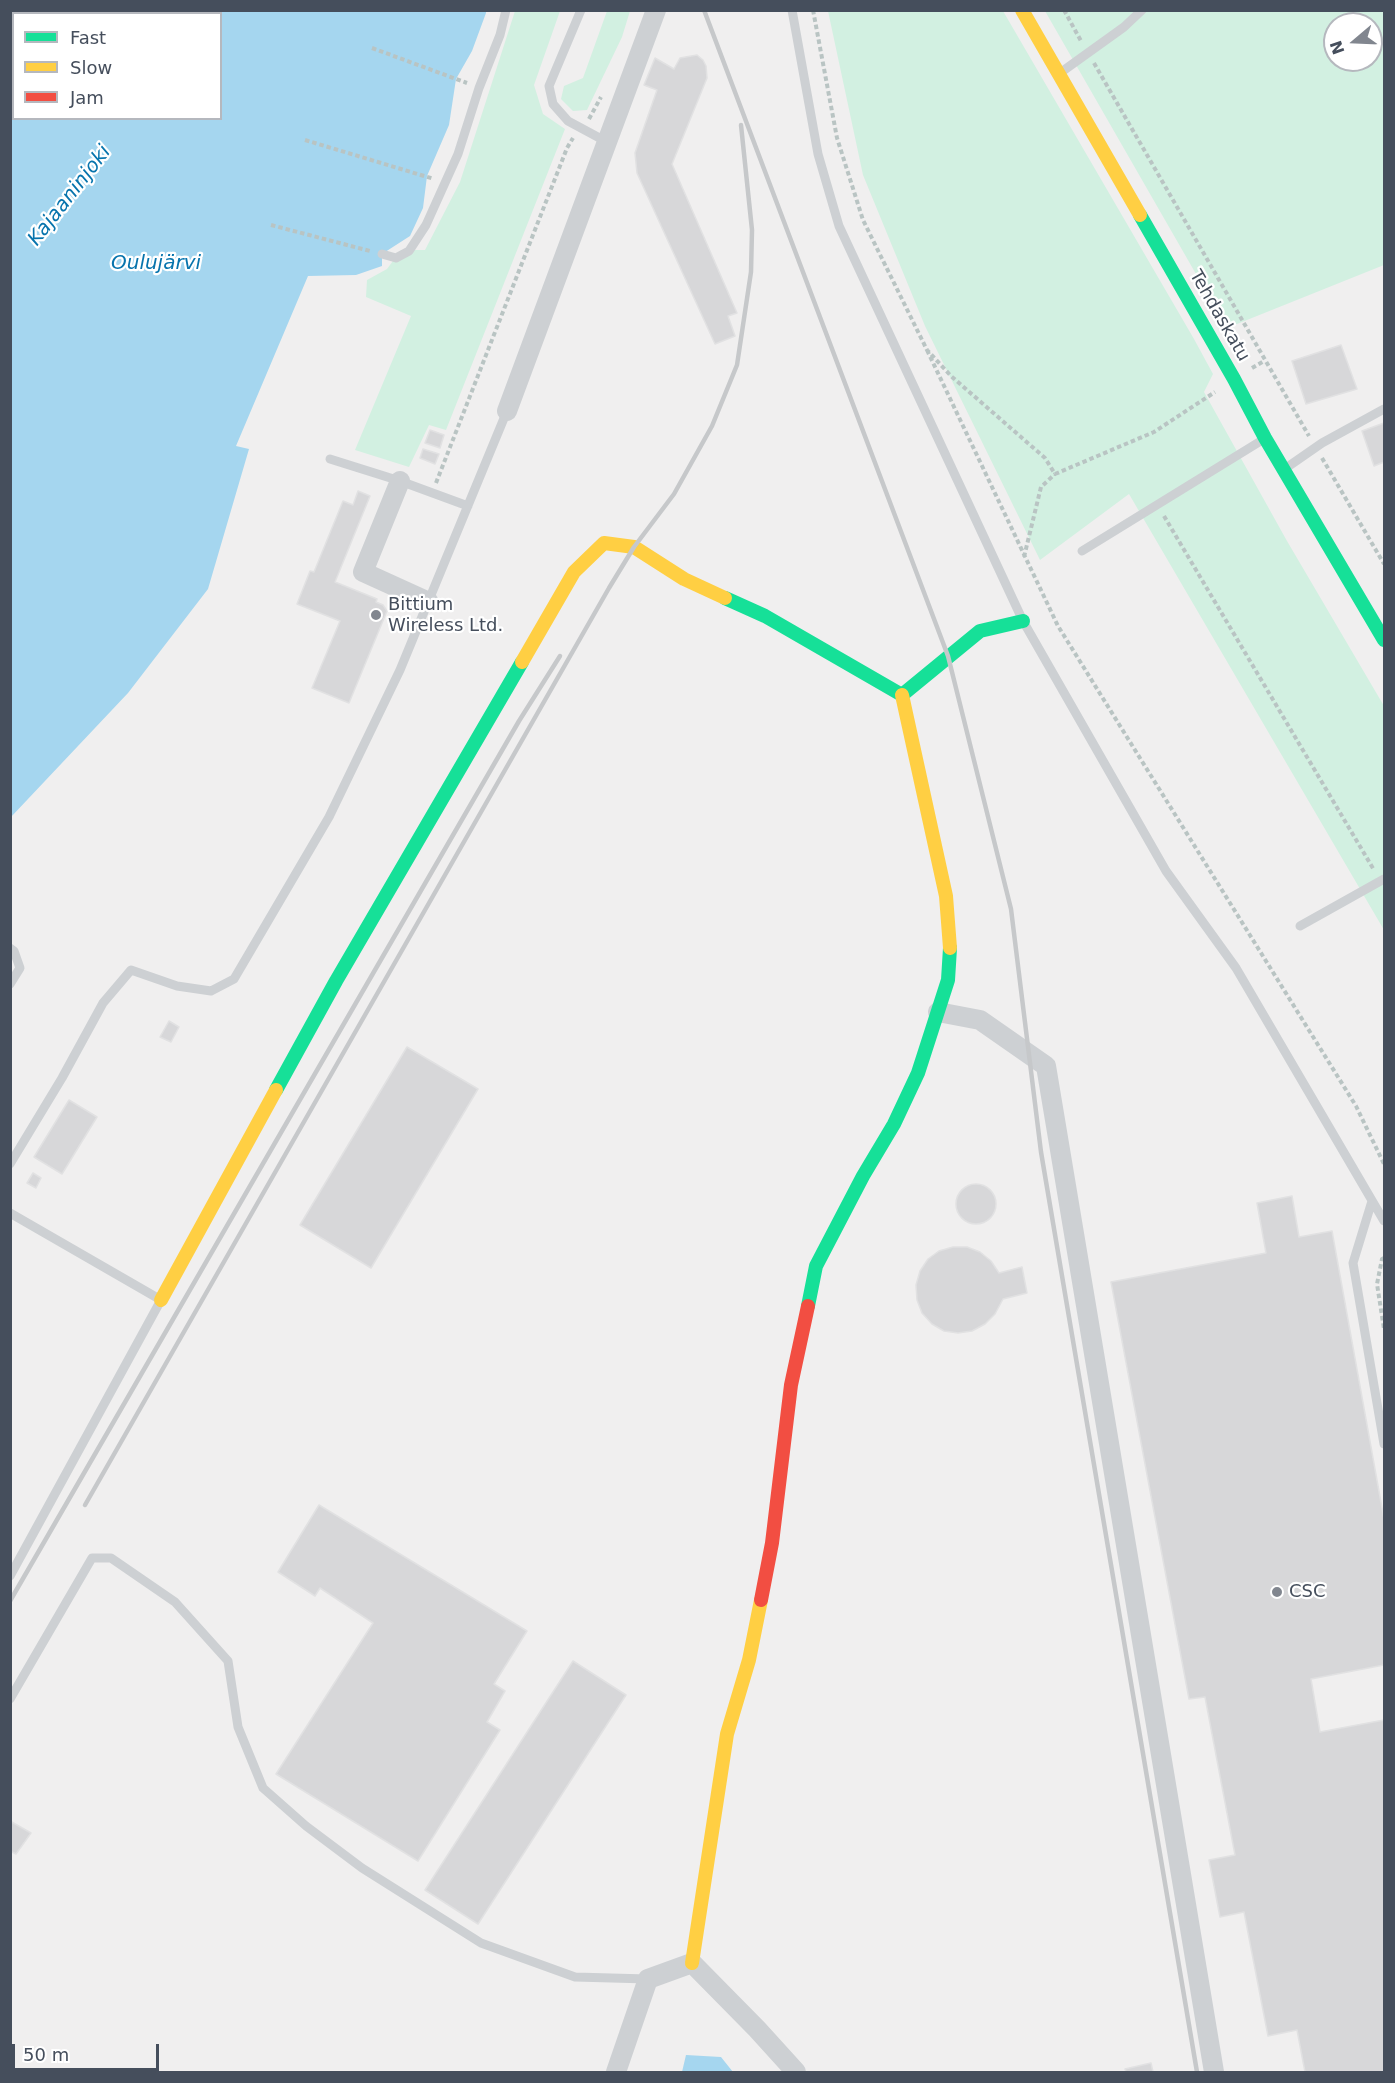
<!DOCTYPE html>
<meta charset="utf-8">
<style>
body{margin:0}
#map{position:relative;width:1395px;height:2083px;overflow:hidden;background:#f0efef;font-family:"DejaVu Sans",sans-serif}
canvas{display:block}
.frame{position:absolute;inset:0;border:12px solid #454e5c;pointer-events:none}
.legend{position:absolute;left:12px;top:12px;width:210px;height:108px;box-sizing:border-box;background:#fff;border:2px solid #b5b8be;margin:0;padding:8px 10px;list-style:none;font-size:18px;color:#454e5c}
.legend li{display:flex;align-items:center;gap:12px;height:30px}
.legend b{width:30px;border:2px solid #b5b8be}
.north{position:absolute;left:1323px;top:12px;width:60px;height:60px;box-sizing:border-box;background:#fff;border:2px solid #b5b8be;border-radius:50%;rotate:251deg;font-size:16px;font-weight:700;line-height:24px;text-align:center;color:#454e5c}
.north::after{content:'';display:block;margin:auto;width:21px;height:27px;background:#81868f;clip-path:polygon(50% 0,100% 100%,50% 72%,0 100%)}
.scale{position:absolute;left:12px;top:2044px;width:147px;height:27px;box-sizing:border-box;border:3px solid #454e5c;border-top:0;padding-left:8px;font-size:18px;line-height:21px;white-space:nowrap;color:#454e5c;-webkit-text-stroke:4px #fff;paint-order:stroke}
</style>
<div id="map">
<canvas width="1395" height="2083"></canvas>
<div class="frame"></div>
<ul class="legend">
<li><b style="height:8px;background:#16e098"></b>Fast</li>
<li><b style="height:8px;background:#ffcf43"></b>Slow</li>
<li><b style="height:8px;background:#f24e42"></b>Jam</li>
</ul>
<div class="north">N</div>
<div class="scale">50 m</div>
</div>
<script>
const c = document.querySelector('canvas').getContext('2d');
c.lineJoin = 'round';
function paint(path, color) {
  c.fillStyle = color;
  c.fill(path, 'evenodd');
}
function poly(rows) {
  const path = new Path2D();
  for (const r of rows) {
    if (r.length === 3) {
      path.moveTo(r[0] + r[2], r[1]);
      path.arc(r[0], r[1], r[2], 0, 2 * Math.PI);
      continue;
    }
    path.moveTo(r[0], r[1]);
    for (let i = 2; i < r.length; i += 2) path.lineTo(r[i], r[i + 1]);
  }
  return path;
}
function strokePath(path, color, width, dash) {
  c.strokeStyle = color;
  c.lineWidth = width;
  c.lineCap = dash ? 'butt' : 'round';
  c.setLineDash(dash || []);
  c.stroke(path);
}
function label(font, color, halo, rows, align = 'center') {
  c.font = font + ' "DejaVu Sans",sans-serif';
  c.lineWidth = 4.5;
  c.setLineDash([]);
  c.textBaseline = 'middle';
  c.strokeStyle = halo;
  c.fillStyle = color;
  for (const [text, x, y, turn = 0] of rows) {
    c.save();
    c.translate(x, y);
    c.rotate((+turn || 0) * Math.PI / 180);
    c.textAlign = isNaN(turn) ? turn : align;
    if (halo) c.strokeText(text, 0, 0);
    c.fillText(text, 0, 0);
    c.restore();
  }
}
paint(poly([
 [515,11,560,11,534,85,543,114,565,129,446,430,429,425,409,467,355,450,411,316,366,297,367,280,387,269,401,250,425,250,460,182],
 [607,11,630,11,622,37,587,110,573,111,561,99,564,86,583,78],
 [828,11,1003,11,1194,339,1213,374,1204,392,1287,541,1384,706,1384,930,1129,494,1040,560,925,326,863,175],
 [1045,11,1384,11,1384,265,1227,328],
 [1335,24,1371,24,1371,60,1335,60]
]), '#d2f0e1');
paint(poly([
 [11,11,486,11,486,13,472,51,456,79,449,125,427,176,423,208,410,236,382,254,382,266,356,275,308,276,236,446,249,449,208,589,128,693,11,817],
 [14,14,220,14,220,118,14,118],
 [686,2055,721,2057,733,2072,682,2072]
]), '#a5d6ef');
const building = poly([
 [697,55,703,60,706,66,707,78,672,164,737,313,728,316,735,336,715,344,637,173,635,153,657,90,644,85,655,58,674,69,680,58,697,55],
 [1341,345,1357,389,1306,404,1292,361,1341,345],
 [1384,423,1384,462,1374,466,1362,431,1384,423],
 [430,430,444,435,440,448,425,443,430,430],
 [423,449,439,454,435,464,420,458,423,449],
 [358,491,370,496,335,582,377,599,376,602,383,605,387,611,349,703,312,688,340,621,297,604,310,571,314,572,343,501,353,505,358,491],
 [169,1021,179,1027,171,1042,160,1037,169,1021],
 [407,1047,478,1089,371,1268,300,1225,407,1047],
 [69,1100,97,1117,62,1174,34,1157,69,1100],
 [33,1173,41,1178,36,1188,27,1183,33,1173],
 [976,1204,20],
 [1292,1196,1299,1237,1332,1231,1384,1519,1384,1665,1311,1679,1320,1732,1384,1720,1384,2072,1305,2072,1297,2030,1268,2036,1244,1912,1220,1917,1209,1860,1235,1855,1205,1697,1189,1699,1111,1282,1266,1253,1257,1203,1292,1196],
 [953,1247,967,1247,980,1252,991,1261,999,1273,1022,1267,1027,1293,1003,1299,995,1314,985,1324,972,1331,958,1333,944,1331,932,1324,922,1313,917,1300,916,1285,920,1271,928,1259,939,1251,953,1247],
 [319,1505,527,1631,494,1684,505,1691,487,1722,500,1730,418,1861,276,1774,373,1623,320,1588,315,1596,278,1572,319,1505],
 [573,1661,626,1695,478,1924,425,1890,573,1661],
 [10,1821,31,1833,16,1854,10,1851,10,1821],
 [1151,2063,1153,2072,1126,2072,1125,2069,1151,2063]
]);
paint(building, '#d7d7d9');
strokePath(building, '#e1e1e2', 1.5);
strokePath(poly([
 [813,10,837,138,863,220,927,350,951,376,1045,458,1055,474,1154,432,1215,392],
 [1064,10,1081,41],
 [372,48,467,83],
 [1094,63,1309,436],
 [589,119,601,97],
 [305,140,434,179],
 [271,225,370,251],
 [927,350,1058,626,1356,1106,1384,1164],
 [1252,368,1264,361],
 [1322,458,1384,564],
 [436,483,567,148,573,138],
 [1164,516,1374,870],
 [1024,557,1041,487,1055,474],
 [1384,1258,1382,1259,1377,1284,1384,1329]
]), '#b9c4c3', 4, [4.5, 3]);
strokePath(poly([
 [581,10,549,86,553,104,568,121,607,142],
 [792,10,818,154,839,226,1023,621,1166,871,1236,968,1384,1221],
 [1060,73,1124,27,1142,10],
 [382,254,396,258,409,251,426,225,458,154,479,88,500,35,506,10],
 [330,459,400,481,468,506],
 [1286,468,1322,443,1384,409],
 [1082,551,1264,439],
 [1300,926,1384,879],
 [10,948,14,951,20,968,10,984],
 [10,1164,62,1078,103,1003,131,970,177,986,211,991,234,979,329,817,400,670,507,411],
 [1372,1201,1353,1263,1384,1444],
 [10,1213,161,1300,10,1576],
 [10,1699,92,1558,111,1558,175,1602,228,1661,238,1727,263,1788,306,1826,362,1868,481,1943,575,1977,648,1979]
]), '#cdd0d3', 9);
strokePath(poly([
 [507,411,656,10],
 [400,481,363,572,429,602],
 [938,1012,980,1020,1046,1066,1214,2072],
 [616,2072,648,1979,692,1963,757,2029,796,2072]
]), '#cdd0d3', 20);
strokePath(poly([
 [1140,215,1234,379,1265,438,1384,640],
 [725,598,765,616,902,695,980,631,1023,621],
 [276,1090,336,981,522,662],
 [808,1306,816,1266,863,1176,894,1124,918,1073,948,980,950,948]
]), '#16e098', 14);
strokePath(poly([
 [1022,10,1140,215],
 [522,662,574,572,604,543,634,547,684,579,725,598],
 [902,695,946,896,950,948],
 [161,1300,276,1090],
 [692,1963,727,1734,749,1660,761,1600]
]), '#ffcf43', 14);
strokePath(poly([
 [761,1600,772,1543,791,1385,808,1306]
]), '#f24e42', 14);
strokePath(poly([
 [704,10,948,656,1011,909,1041,1152,1197,2072],
 [85,1505,609,588,634,547,674,494,712,426,737,365,751,272,752,230,741,125],
 [10,1601,519,721,560,656]
]), '#c6c8ca', 4.5);
for (const [x, y, r, color] of [
 [376,615,6,"#81868f"],
 [1277,1592,6,"#81868f"]
]) {
  const dot = new Path2D();
  dot.arc(x, y, r, 0, 2 * Math.PI);
  c.fillStyle = color;
  c.fill(dot);
  strokePath(dot, '#fff', 2);
}
label('18px', '#454e5c', '#fff', [
 ["Tehdaskatu",1219,316,60]
]);
label('18px', '#454e5c', '#fff', [
 ["Bittium",388,605],
 ["Wireless Ltd.",388,626],
 ["CSC",1289,1592]
], 'left');
label('italic 20px', '#0774ad', '#fff', [
 ["Kajaaninjoki",70,196,-52],
 ["Oulujärvi",156,264]
]);
</script>
